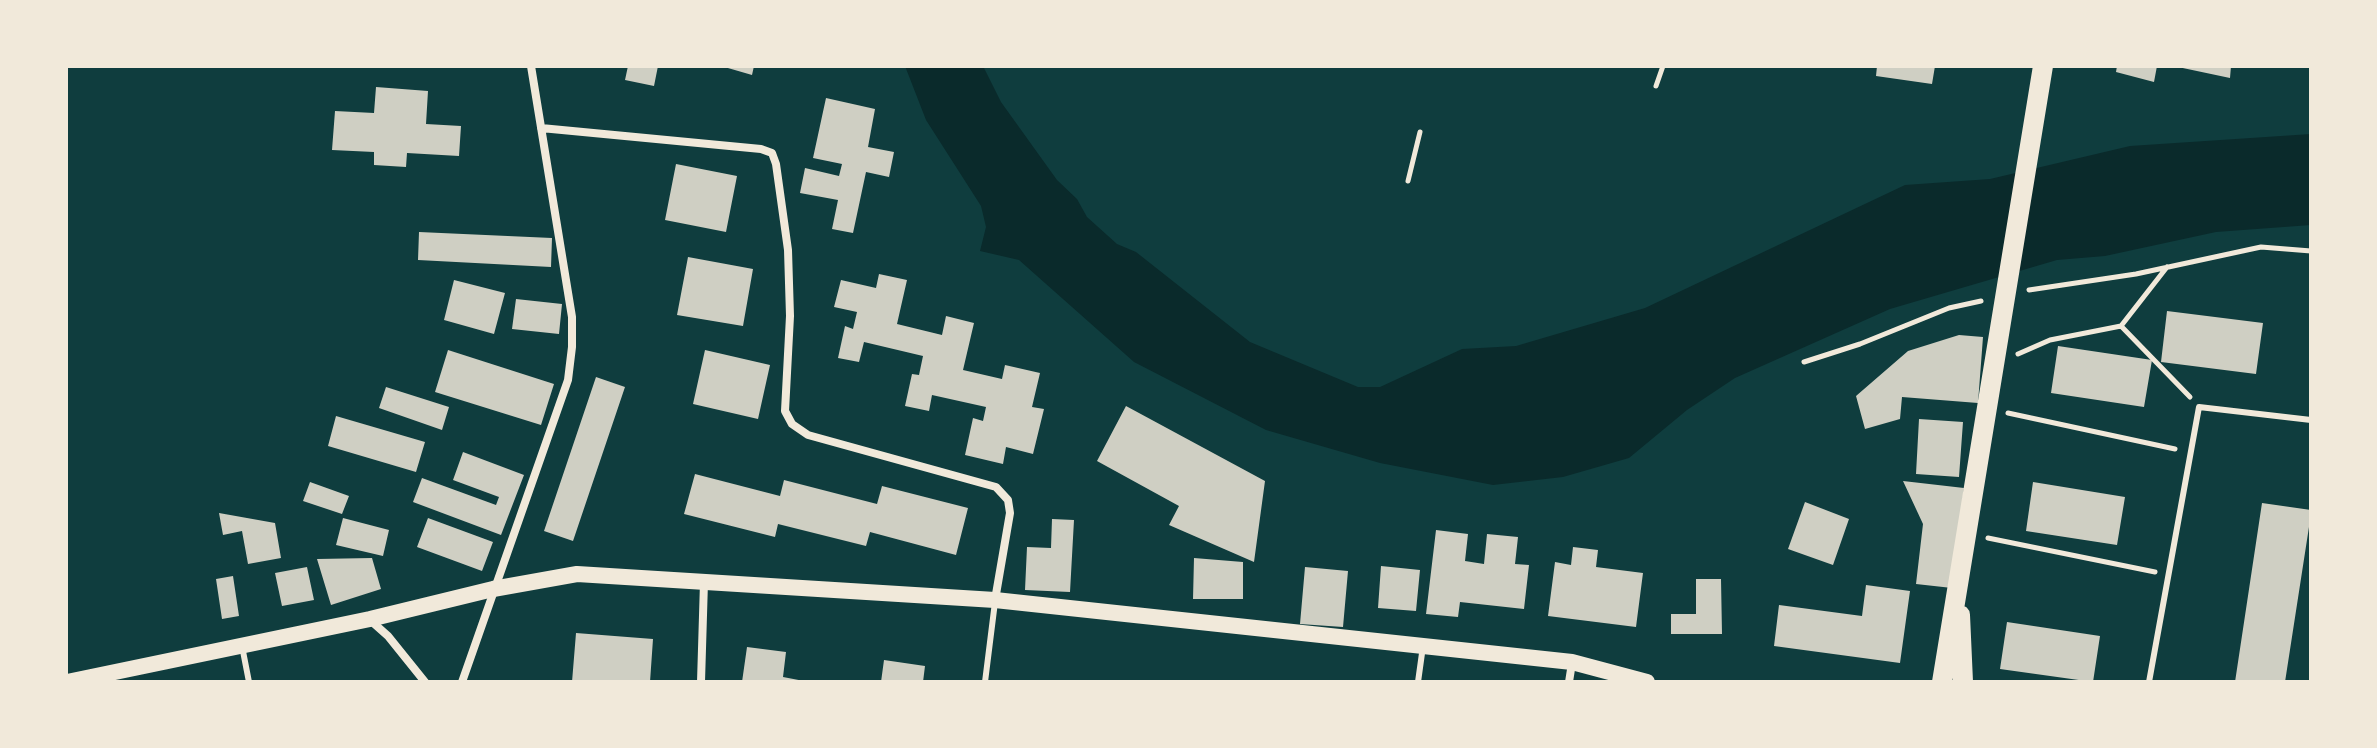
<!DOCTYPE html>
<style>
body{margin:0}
#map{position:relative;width:2377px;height:748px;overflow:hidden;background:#0f3d3e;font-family:"Fira Sans",sans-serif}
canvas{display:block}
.frame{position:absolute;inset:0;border:68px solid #f1e9da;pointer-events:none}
</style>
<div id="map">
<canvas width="2377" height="748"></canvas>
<div class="frame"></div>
</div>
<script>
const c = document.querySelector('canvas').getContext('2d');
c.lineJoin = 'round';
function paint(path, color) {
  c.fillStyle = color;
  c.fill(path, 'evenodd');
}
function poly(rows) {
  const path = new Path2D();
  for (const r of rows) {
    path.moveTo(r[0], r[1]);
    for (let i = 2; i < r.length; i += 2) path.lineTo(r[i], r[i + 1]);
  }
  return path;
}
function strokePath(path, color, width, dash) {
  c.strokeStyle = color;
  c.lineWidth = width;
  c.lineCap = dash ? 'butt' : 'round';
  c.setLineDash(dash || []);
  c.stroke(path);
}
paint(poly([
 [905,66,983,66,1001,102,1057,180,1077,199,1087,217,1117,244,1136,252,1250,342,1358,387,1380,387,1462,349,1516,346,1645,308,1905,185,1990,179,2130,146,2311,134,2311,225,2216,232,2105,256,2057,260,1890,309,1735,378,1687,410,1629,458,1563,477,1493,485,1380,463,1266,430,1134,362,1019,260,980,251,986,227,981,206,926,120]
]), '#0a2a2b');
paint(poly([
 [628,66,658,66,654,86,625,80],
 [721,66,754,66,752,75],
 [1877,66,1935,66,1932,84,1876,76],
 [2117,66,2157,66,2154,82,2116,72],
 [2179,66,2231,66,2230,78,2178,67],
 [376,87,428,91,426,124,461,126,459,156,407,153,406,167,374,165,374,152,332,150,335,111,374,113],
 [826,98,875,109,868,147,894,152,889,177,866,172,853,233,832,229,838,200,800,193,805,168,839,176,842,164,813,158],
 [676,164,737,176,726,232,665,220],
 [419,232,552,238,551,267,418,260],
 [688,257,753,269,743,326,677,315],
 [879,274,907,280,897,324,942,335,946,316,974,323,963,370,1002,379,1005,365,1040,373,1032,407,1044,409,1033,454,1006,447,1003,464,965,455,973,418,983,421,986,407,932,395,929,411,905,406,912,374,919,375,923,356,864,342,859,362,838,358,845,326,853,329,857,312,834,307,841,280,876,288],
 [454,280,505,293,494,334,444,320],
 [516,299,562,304,559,334,512,329],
 [2167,311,2263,323,2256,374,2161,362],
 [1959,335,1983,337,1978,403,1902,397,1900,419,1865,429,1856,396,1908,351],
 [2058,346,2152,360,2144,407,2051,393],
 [448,350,554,384,541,425,435,392],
 [705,350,770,365,758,419,693,404],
 [596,377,625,387,573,541,544,531],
 [386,387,449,407,442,430,379,408],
 [1126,406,1265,481,1254,562,1169,525,1179,506,1097,461],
 [336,416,425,442,416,472,328,446],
 [1919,419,1963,422,1959,477,1916,474],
 [463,452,524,475,501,535,413,502,422,478,496,505,499,497,453,480],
 [695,474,780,496,784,480,877,504,882,486,968,508,956,555,870,532,866,546,778,524,775,537,684,514],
 [1903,481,1964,488,1952,588,1916,584,1923,524],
 [310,482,349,496,342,514,303,501],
 [2033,482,2125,497,2117,545,2026,531],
 [1805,502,1849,519,1833,565,1788,549],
 [2262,503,2311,510,2311,514,2285,682,2235,682],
 [219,513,275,523,281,558,248,564,242,531,223,535],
 [343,518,389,530,383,556,336,545],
 [428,518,493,542,482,571,417,547],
 [1052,519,1074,520,1070,592,1025,590,1027,547,1051,548],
 [1436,530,1468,534,1465,561,1484,564,1487,534,1518,537,1515,564,1529,565,1524,609,1460,602,1458,617,1426,614],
 [1573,547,1598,550,1596,567,1643,573,1636,627,1548,616,1555,562,1571,565],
 [372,558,381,589,331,605,317,559],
 [1194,558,1243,562,1243,599,1193,599],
 [1381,566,1420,570,1416,611,1378,608],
 [307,567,314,600,282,606,275,573],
 [1305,567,1348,571,1343,627,1300,624],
 [233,576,239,616,222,619,216,579],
 [1696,579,1721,579,1722,634,1671,634,1671,614,1696,614],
 [1866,585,1910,591,1900,663,1774,646,1779,605,1862,616],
 [2007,622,2100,636,2093,682,2000,669],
 [576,633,653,639,650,682,572,682],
 [747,647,786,652,783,677,809,682,742,682],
 [884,660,925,666,923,682,881,682]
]), '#cfcfc3');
strokePath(poly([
 [1656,86,1663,66],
 [1408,181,1420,132],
 [2029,290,2136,274,2261,247,2311,251],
 [2121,326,2190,397],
 [2018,354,2050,340,2121,326,2167,267],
 [1804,362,1860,344,1949,308,1981,301],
 [2008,413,2175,449],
 [1988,538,2155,572]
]), '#f1e9da', 5);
strokePath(poly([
 [242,646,249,682],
 [985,682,995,602],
 [1418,682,1423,646],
 [2149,682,2199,407,2311,420]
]), '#f1e9da', 6);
strokePath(poly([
 [541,128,761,149,772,153,776,164,788,250,790,316,785,411,792,424,808,435,996,487,1008,500,1010,513,995,600],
 [370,620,388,636,425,682],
 [462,682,568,380,572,347,572,317,531,66],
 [701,682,704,582],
 [1569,682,1572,663]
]), '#f1e9da', 8);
strokePath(poly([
 [67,682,370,619,493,589,577,574,995,600,1572,662,1647,682]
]), '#f1e9da', 16);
strokePath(poly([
 [1960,615,1963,682],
 [1942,682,2043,66]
]), '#f1e9da', 20);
</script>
